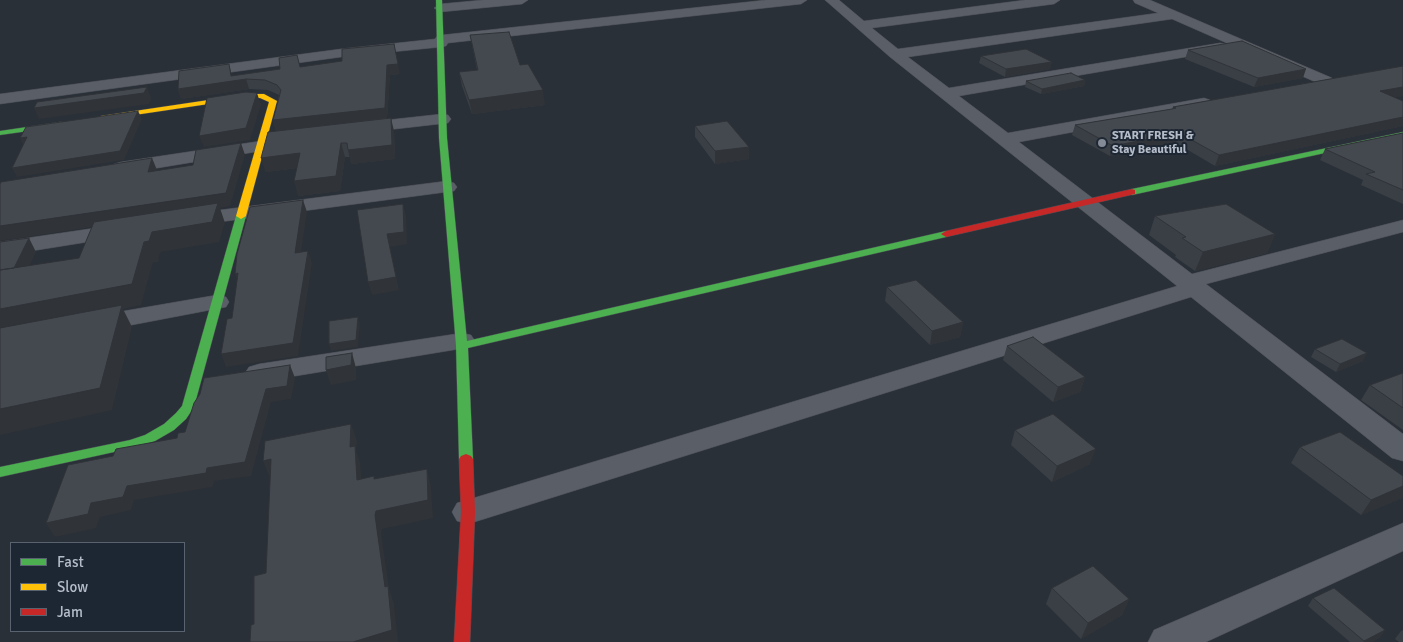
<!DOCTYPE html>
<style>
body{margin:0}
#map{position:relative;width:1403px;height:642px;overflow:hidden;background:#2a3038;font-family:Signika,sans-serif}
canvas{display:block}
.legend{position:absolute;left:10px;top:542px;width:175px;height:90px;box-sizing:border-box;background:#1d2633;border:1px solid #59626f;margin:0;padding:6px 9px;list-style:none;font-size:15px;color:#b4bcc9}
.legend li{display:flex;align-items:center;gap:10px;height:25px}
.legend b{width:25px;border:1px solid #59626f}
</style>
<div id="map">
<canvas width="1403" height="642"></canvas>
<ul class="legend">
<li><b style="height:6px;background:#4caf50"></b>Fast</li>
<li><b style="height:6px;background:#ffc107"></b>Slow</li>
<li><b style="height:6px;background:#c62828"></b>Jam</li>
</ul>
</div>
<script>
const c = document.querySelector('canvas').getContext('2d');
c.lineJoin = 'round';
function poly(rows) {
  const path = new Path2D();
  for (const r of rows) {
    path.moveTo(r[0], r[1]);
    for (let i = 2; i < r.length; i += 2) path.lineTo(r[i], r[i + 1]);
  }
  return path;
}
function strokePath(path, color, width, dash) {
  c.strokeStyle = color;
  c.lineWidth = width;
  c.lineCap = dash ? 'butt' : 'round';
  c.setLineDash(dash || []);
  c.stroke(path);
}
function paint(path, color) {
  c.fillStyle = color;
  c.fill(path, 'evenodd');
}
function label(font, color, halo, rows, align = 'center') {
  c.font = font + ' Signika,sans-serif';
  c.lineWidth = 4;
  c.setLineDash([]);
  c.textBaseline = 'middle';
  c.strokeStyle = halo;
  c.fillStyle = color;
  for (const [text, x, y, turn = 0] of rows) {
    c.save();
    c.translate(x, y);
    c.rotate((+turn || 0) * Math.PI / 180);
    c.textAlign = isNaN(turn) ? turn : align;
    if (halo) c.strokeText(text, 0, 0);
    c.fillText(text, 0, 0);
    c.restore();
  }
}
const street = poly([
 [483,0,528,0,522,4,440,12,434,8,440,4,483,0],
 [766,0,807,0,801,4,448,43,446,46,441,47,341,57,0,104,0,94,341,49,435,39,437,36,442,35,766,0],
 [825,0,839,0,864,21,1025,0,1060,0,1054,4,872,28,898,49,1158,13,1135,3,1133,0,1150,0,1332,78,1334,81,1332,84,1320,84,1172,19,908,57,949,88,1220,43,1225,44,1227,47,1225,50,1220,51,959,96,1008,133,1204,98,1210,100,1212,103,1210,106,1204,108,1019,142,1192,274,1403,220,1403,232,1206,284,1403,434,1403,461,1392,458,1191,297,468,524,457,521,452,512,457,503,1177,286,890,57,825,0],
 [442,114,448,115,451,119,448,123,360,133,354,132,351,128,354,124,360,123,442,114],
 [261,141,267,142,270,146,267,150,121,174,114,172,111,168,114,164,121,162,261,141],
 [447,181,454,183,457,187,454,191,189,226,182,224,178,220,182,216,189,214,447,181],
 [123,224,131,225,134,230,131,235,0,256,0,242,123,224],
 [217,295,226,297,229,302,226,307,95,332,86,329,82,324,86,319,95,316,217,295],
 [462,333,471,335,475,341,471,347,259,382,249,379,245,373,249,367,259,364,462,333],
 [1403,523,1403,551,1206,642,1148,642,1154,630,1403,523]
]);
const fast = poly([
 [436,0,442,0,447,138,467,341,946,231,951,234,946,237,468,348,473,459,471,462,466,464,461,462,459,459,456,346,439,138,436,0],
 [61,122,65,124,64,126,0,135,0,131,61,122],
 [1403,132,1403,136,1132,195,1128,192,1132,189,1403,132],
 [241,213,246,216,194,407,186,419,174,430,155,441,137,447,0,477,0,467,130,440,145,435,164,424,176,413,182,406,236,216,241,213]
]);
const slow = poly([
 [249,94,264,94,277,101,246,216,241,219,236,216,269,102,260,98,249,98,101,120,97,118,101,116,249,94]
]);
const jam = poly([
 [1132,189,1135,190,1135,194,946,237,941,234,946,231,1132,189],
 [466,454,471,456,473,459,475,512,470,642,454,642,461,512,459,459,461,456,466,454]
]);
strokePath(street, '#484c53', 1);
strokePath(fast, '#484c53', 1);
strokePath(slow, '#484c53', 1);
strokePath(jam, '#484c53', 1);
paint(street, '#5a5e66');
paint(fast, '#4caf50');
paint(slow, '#ffc107');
paint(jam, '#c62828');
paint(poly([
 [470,35,520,65,545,105,472,114,462,86,459,72,477,70],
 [1188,50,1303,78,1254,87,1185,59],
 [981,56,1050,69,1005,77,979,63],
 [1403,66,1403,96,1394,97,1403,101,1403,126,1215,166,1176,143,1110,156,1072,135,1075,125,1172,109,1173,107],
 [301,67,400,74,390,75,387,118,394,131,395,159,351,164,350,157,345,157,340,191,298,196,297,168,266,172,261,158,276,131,273,120,279,95,268,90,249,89,181,99,178,89,232,76],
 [1085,80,1084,86,1041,94,1025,87,1026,81],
 [695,126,749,147,749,159,715,164,695,137],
 [1403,133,1403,204,1361,185,1363,180,1320,160,1325,149],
 [1155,216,1275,234,1267,253,1195,271,1175,257,1176,255,1149,235],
 [887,287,963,322,960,337,930,345,885,301],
 [1007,346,1085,377,1080,392,1053,402,1003,360],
 [1315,349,1363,361,1336,372,1311,357],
 [1403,373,1403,430,1361,400,1370,385],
 [1015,430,1090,464,1052,482,1011,445],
 [1300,447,1403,476,1403,496,1402,498,1361,515,1291,463],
 [1052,588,1129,599,1122,615,1081,639,1046,604],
 [1313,598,1385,630,1379,638,1372,642,1350,642,1308,606],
 [1403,630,1403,642,1399,642,1395,639,1401,631]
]), '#3a3f45');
paint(poly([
 [394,44,400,74,390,75,387,118,276,131,273,120,387,65],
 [1052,62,1050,69,1005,77,1006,69],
 [229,64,233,81,246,79,249,89,181,99,178,89,231,76],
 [1306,69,1303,78,1254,87,1258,78],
 [1085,80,1084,86,1041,94,1042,89],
 [147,87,151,98,149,104,39,119,34,108],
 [1403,87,1403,96,1376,101,1380,91],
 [543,90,545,105,472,114,469,100],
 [257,93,261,105,250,140,204,147,199,136],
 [138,111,142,119,124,160,17,177,12,168],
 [1403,117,1403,126,1215,166,1219,155],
 [391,118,394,131,395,159,351,164,348,150],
 [1179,133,1176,143,1110,156,1113,146],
 [27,137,24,147,20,138],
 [241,143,245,155,230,206,220,208,225,223,219,242,160,252,158,262,153,262,141,305,123,309,132,327,112,410,0,435,0,309,144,242,152,232,217,208,0,241,0,226,226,193],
 [341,143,345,157,340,191,298,196,294,181],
 [749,147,749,159,715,164,715,151],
 [300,153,305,167,266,172,261,158],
 [152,158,157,170,148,172],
 [303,200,307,212,299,265,295,253],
 [403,204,406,216,407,244,390,247,399,290,372,295,368,282,387,234],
 [1275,234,1267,253,1195,271,1203,252],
 [29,238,36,252,22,282,0,286],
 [308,251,312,263,298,356,226,367,221,354],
 [238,273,240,287,235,274],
 [358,317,360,324,358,347,331,351,329,344],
 [963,322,960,337,930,345,932,331],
 [352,353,356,368,356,380,331,385,326,370],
 [1367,353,1363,361,1336,372,1340,364],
 [290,365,295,378,291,399,271,402,251,476,214,481,212,487,134,500,131,510,100,517,96,528,55,537,46,523,127,486,207,468,266,389],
 [1085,377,1080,392,1053,402,1058,387],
 [351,424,357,442,356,451,360,463,363,498,357,480,350,447],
 [1096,449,1090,464,1052,482,1057,466],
 [271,459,270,478,263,461],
 [427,469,431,487,433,518,382,529,381,533,389,589,394,604,398,642,353,642,385,587,375,515,376,511],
 [1403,486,1403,496,1402,498,1361,515,1371,500],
 [1129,599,1122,615,1081,639,1088,623],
 [1385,630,1379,638,1372,642,1363,642]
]), '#303338');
const building = poly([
 [509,32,520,65,528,64,543,90,469,100,459,72,478,70,470,35,509,32],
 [1242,41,1306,69,1258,78,1188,50,1242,41],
 [394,44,398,64,387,65,385,108,273,120,281,90,277,85,265,80,246,79,178,89,179,71,229,64,231,76,280,69,279,58,297,55,300,67,342,61,342,49,394,44],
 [1026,49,1052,62,1006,69,981,56,1026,49],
 [1403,66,1403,87,1380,91,1403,101,1403,117,1219,155,1179,133,1113,146,1075,125,1172,109,1176,108,1173,107,1403,66],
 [1071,73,1085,80,1042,89,1026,81,1071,73],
 [147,87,144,93,34,108,37,102,147,87],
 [246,92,257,93,246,128,199,136,207,98,246,92],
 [138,111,120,151,12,168,27,137,20,138,26,127,138,111],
 [391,118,392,145,348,150,347,143,341,143,336,176,294,181,300,153,261,158,268,132,391,118],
 [727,121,749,147,715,151,695,126,727,121],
 [1403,133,1403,190,1366,174,1375,172,1325,149,1403,133],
 [241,143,226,193,0,226,0,184,1,182,152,158,148,172,193,165,196,150,241,143],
 [303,200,295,253,308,251,293,343,221,354,227,319,232,318,238,273,235,274,237,254,250,207,303,200],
 [218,203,212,222,152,232,149,241,144,242,132,284,0,309,0,270,79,258,94,222,218,203],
 [403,204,404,232,387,234,396,277,368,282,357,210,403,204],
 [1226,204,1275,234,1203,252,1182,238,1186,237,1155,216,1226,204],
 [29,238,14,268,0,270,0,242,29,238],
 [916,280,963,322,932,331,887,287,916,280],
 [122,305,100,388,0,409,0,328,122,305],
 [358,317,356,340,329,344,329,321,358,317],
 [1033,337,1085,377,1058,387,1007,346,1033,337],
 [1342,339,1367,353,1340,364,1315,349,1342,339],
 [352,353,351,365,326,370,326,357,352,353],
 [290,365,287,386,266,389,245,462,207,468,206,473,127,486,123,497,91,503,88,514,46,523,68,465,113,456,116,449,177,438,178,433,185,432,194,403,200,394,204,378,290,365],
 [1403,373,1403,408,1370,385,1403,373],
 [1053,414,1096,449,1057,466,1015,430,1053,414],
 [351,424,350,447,355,446,357,480,374,476,374,479,427,469,428,500,376,511,375,515,385,587,388,586,392,630,353,642,250,642,251,625,254,624,254,576,266,573,271,459,263,461,265,441,351,424],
 [1340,432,1403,476,1403,486,1371,500,1300,447,1340,432],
 [1093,566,1129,599,1088,623,1052,588,1093,566],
 [1334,588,1385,630,1364,641,1313,598,1334,588]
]);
paint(building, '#444950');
strokePath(building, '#303338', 1);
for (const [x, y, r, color] of [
 [1102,143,5,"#848b96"]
]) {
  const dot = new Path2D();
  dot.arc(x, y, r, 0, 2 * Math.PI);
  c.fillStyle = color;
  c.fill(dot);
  strokePath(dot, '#1d2633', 2);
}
label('bold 12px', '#b4bcc9', '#1d2633', [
 ["START FRESH &",1112,136],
 ["Stay Beautiful",1112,150]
], 'left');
</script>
